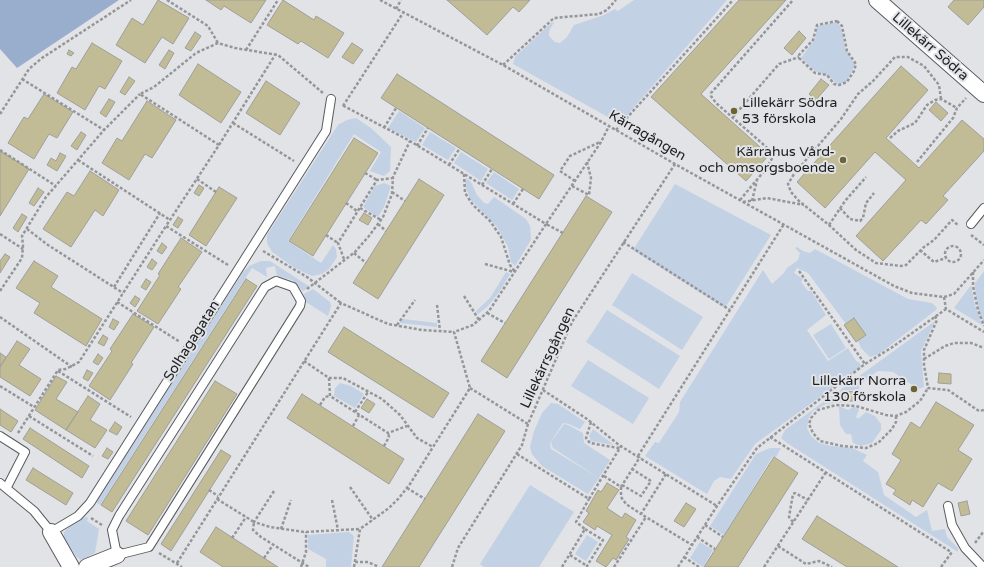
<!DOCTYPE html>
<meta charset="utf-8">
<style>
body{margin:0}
canvas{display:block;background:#e1e3e7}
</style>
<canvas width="984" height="567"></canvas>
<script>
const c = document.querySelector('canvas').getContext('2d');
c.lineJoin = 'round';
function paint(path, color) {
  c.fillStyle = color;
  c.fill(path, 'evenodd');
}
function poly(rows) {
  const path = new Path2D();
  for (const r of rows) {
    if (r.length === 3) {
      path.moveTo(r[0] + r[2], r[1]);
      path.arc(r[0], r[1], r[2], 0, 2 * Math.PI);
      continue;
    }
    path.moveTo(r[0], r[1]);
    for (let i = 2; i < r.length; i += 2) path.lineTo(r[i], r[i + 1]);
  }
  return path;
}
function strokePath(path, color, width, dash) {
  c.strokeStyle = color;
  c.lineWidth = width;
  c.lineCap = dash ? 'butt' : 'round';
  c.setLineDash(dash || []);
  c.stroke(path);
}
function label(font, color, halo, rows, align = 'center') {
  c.font = font + ' "Varela Round",sans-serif';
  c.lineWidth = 4;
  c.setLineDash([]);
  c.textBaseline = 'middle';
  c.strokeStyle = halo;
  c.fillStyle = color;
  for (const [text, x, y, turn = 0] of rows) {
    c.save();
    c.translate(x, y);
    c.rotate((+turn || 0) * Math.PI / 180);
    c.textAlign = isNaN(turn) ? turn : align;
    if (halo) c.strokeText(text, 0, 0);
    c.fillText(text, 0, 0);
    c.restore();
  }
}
paint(poly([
 [634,0,727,0,622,121,615,121,513,64,515,57,551,23,554,22,549,31,549,36,555,42,560,43,567,37,574,25,604,15,615,9,618,11],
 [838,22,842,31,845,48,855,65,847,81,838,85,829,76,815,71,801,58,815,39,817,26],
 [399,111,425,128,416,142,388,128],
 [356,118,371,128,391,147,390,171,384,176,370,171,381,152,354,134,288,241,321,263,333,245,336,249,337,257,329,269,322,274,312,276,295,268,272,252,267,243,267,235,338,125,347,120],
 [430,132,456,148,448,160,422,145],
 [461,152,488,169,481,181,454,163],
 [494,172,519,189,512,200,486,183],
 [466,178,471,182,477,195,484,203,488,204,494,197,526,219,530,226,531,240,515,266,511,262,508,247,497,227,470,199,465,185],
 [384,183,391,186,384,207,378,217,363,207,375,186],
 [675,184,771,235,725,308,633,250],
 [797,247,803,251,810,253,815,249,908,299,932,303,937,308,936,310,879,354,870,357,861,348,858,341,866,335,854,318,846,324,808,273,797,268,794,273,803,279,801,282,808,291,811,291,826,315,807,330,828,361,848,348,856,361,860,363,861,367,755,444,731,479,720,477,714,481,707,494,645,456,655,442,659,443,679,412,680,402,763,270,772,284,784,273,787,268,798,260,800,253,795,248],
 [261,261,270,261,310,287,303,291,292,280,277,276,275,266,266,268,267,277,252,268,100,505,96,502,243,272,249,266],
 [984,271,984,324,979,312,975,287,975,283],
 [506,272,510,274,500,291,488,306,478,314,476,311,490,298],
 [632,273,703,317,682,350,612,305],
 [971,285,975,305,982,325,954,308],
 [313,289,330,302,331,306,328,316,306,302,304,294],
 [607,310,680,356,659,389,586,342],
 [403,319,437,323,437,327,400,323],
 [935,321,921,351,924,387,918,389,893,372,878,371,866,379,858,390,844,390,843,402,826,404,813,411,809,417,807,428,811,436,819,443,832,446,852,448,867,455,863,461,878,472,884,495,916,517,927,510,932,531,945,529,947,537,958,548,958,552,787,443,781,438,785,430],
 [831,324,846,348,829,359,813,335],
 [588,360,649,398,633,424,571,386],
 [340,383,351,386,364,394,355,408,334,396,335,388],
 [551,403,558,404,585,422,580,429,569,424,563,423,550,443,551,449,599,478,588,494,542,466,532,454,530,447,534,431,542,413],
 [839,406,848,410,853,407,858,408,859,410,856,417,858,419,866,412,875,416,881,424,881,430,872,443,861,446,853,443,851,434,846,434,840,425],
 [564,424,568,425,583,433,584,443,610,460,599,478,553,448,551,442],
 [593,429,597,432,614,445,591,441,589,436],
 [770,448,781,448,776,457,773,456,724,535,710,526,756,454],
 [530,485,574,512,539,567,484,567,480,564],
 [86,517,88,518,87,521,99,529,95,553,81,560,77,557,64,539,64,532,73,523],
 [349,532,354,536,351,567,326,567,326,559,308,549,308,535],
 [587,535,598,542,586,561,575,554],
 [700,542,713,550,703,567,690,558]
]), '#c3d1e4');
paint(poly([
 [0,0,119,0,17,68,0,49]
]), '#99aecc');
const building = poly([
 [158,0,189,18,173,44,162,37,145,63,116,45,132,18,143,25,158,0],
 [206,0,266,0,251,23,224,6,221,10,206,0],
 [283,0,314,20,316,16,344,33,328,58,301,41,298,44,267,25,283,0],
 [447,0,530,0,519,12,513,7,487,35,447,0],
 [739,0,786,0,701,94,769,155,746,181,651,97,739,0],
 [954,0,984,0,984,7,968,25,948,7,954,0],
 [799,31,806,38,792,55,784,48,799,31],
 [195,32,201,36,191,51,185,48,195,32],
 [92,43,122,61,105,89,99,86,85,110,57,93,72,67,76,69,92,43],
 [352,43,363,50,353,64,342,57,352,43],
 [69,50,74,53,71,56,67,54,69,50],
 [169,50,174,53,165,69,159,65,169,50],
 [198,64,241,92,221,123,179,95,198,64],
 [901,66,928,90,886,138,919,168,962,120,984,139,984,151,943,196,948,200,926,224,921,220,883,261,856,236,906,180,875,152,825,208,797,182,901,66],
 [397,74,554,175,539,199,381,98,397,74],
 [129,77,135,81,125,95,120,92,129,77],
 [821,79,829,85,816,100,809,94,821,79],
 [266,81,300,103,280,135,246,113,266,81],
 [44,94,73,112,57,138,49,134,34,159,8,143,24,117,28,119,44,94],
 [109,99,115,102,106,117,100,113,109,99],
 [147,101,176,120,152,158,145,154,129,180,102,163,117,138,122,141,147,101],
 [936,102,948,113,941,121,929,110,936,102],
 [81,132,86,135,77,150,71,146,81,132],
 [354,138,378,153,313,256,289,241,354,138],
 [0,151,29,169,0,216,0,151],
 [60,153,66,156,57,171,47,165,51,158,56,161,60,153],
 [90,171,119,190,103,216,95,210,71,247,43,229,67,192,74,196,90,171],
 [419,179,444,195,378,299,353,283,419,179],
 [199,185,204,188,199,196,194,193,199,185],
 [219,187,237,198,206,246,189,235,219,187],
 [38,188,44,192,34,206,29,203,38,188],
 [586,196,612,212,507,378,481,361,586,196],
 [364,213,372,218,368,225,359,220,364,213],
 [22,214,27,217,18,232,13,228,22,214],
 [178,217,183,220,178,228,173,225,178,217],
 [181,238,202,252,178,287,181,289,158,324,137,311,160,275,158,274,181,238],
 [162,243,167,247,162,254,157,251,162,243],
 [5,254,10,257,0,273,0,261,5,254],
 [152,259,157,263,152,270,147,267,152,259],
 [34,261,58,276,51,287,102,319,86,346,34,313,40,303,16,288,34,261],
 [146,279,151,282,146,290,141,287,146,279],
 [246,279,257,286,112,512,101,505,246,279],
 [135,296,140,299,135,307,130,303,135,296],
 [133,314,154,327,131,363,133,364,110,400,89,386,112,351,110,349,133,314],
 [854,318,866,335,856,342,844,325,854,318],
 [113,319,119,322,114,330,109,327,113,319],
 [344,327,449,393,433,418,328,352,344,327],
 [103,335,108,338,104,346,98,343,103,335],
 [17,341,30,349,19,365,41,379,30,396,0,377,0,367,17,341],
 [0,353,6,357,0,367,0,353],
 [98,354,103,358,98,365,93,362,98,354],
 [87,370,93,373,88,381,83,378,87,370],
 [939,373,951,374,951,384,938,383,939,373],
 [56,376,67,382,56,399,78,412,66,430,35,410,56,376],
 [215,381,237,394,148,535,126,521,215,381],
 [846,391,854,392,854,401,845,401,846,391],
 [302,394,404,459,389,484,287,418,302,394],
 [88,396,100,404,90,420,107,430,95,448,66,430,88,396],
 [367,399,375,404,369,413,361,408,367,399],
 [936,402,974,425,958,450,972,459,952,491,938,483,923,507,912,500,910,505,893,494,896,490,886,484,901,460,892,454,911,422,920,428,936,402],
 [0,409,18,421,11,432,0,425,0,409],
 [478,414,505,431,419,567,382,567,478,414],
 [115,422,122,427,117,435,109,431,115,422],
 [30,428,89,466,82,478,23,439,30,428],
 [107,448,113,452,108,459,102,456,107,448],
 [221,450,231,456,171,551,161,544,221,450],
 [774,457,798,473,738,567,704,567,774,457],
 [33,468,73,493,66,505,26,480,33,468],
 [607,483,619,490,607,508,622,518,625,513,636,520,626,537,629,539,616,560,613,558,606,567,596,561,612,535,597,526,595,530,583,522,589,513,586,511,598,490,601,492,607,483],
 [967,501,970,514,961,516,958,503,967,501],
 [686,503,696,509,684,527,674,521,686,503],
 [817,516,898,567,847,567,802,539,817,516],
 [216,527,264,558,278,567,223,567,200,552,216,527]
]);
paint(building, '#c1bb96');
strokePath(building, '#9f9f9b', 1);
const lane = poly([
 [971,224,984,208],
 [276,281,293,287,301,301,300,306,149,547,117,555,112,530,119,516,265,287,276,281],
 [0,436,25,452,7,487],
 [0,483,34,511,51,532,78,516,90,503,326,131,331,99],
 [948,506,952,525,965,548,983,567]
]);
const street = poly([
 [877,0,984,94],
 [51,532,71,567],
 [87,567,117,555]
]);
strokePath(lane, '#595b5e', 10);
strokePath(street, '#595b5e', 18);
strokePath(poly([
 [167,0,208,26,218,43],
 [380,0,503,65,675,164,894,286,912,293,944,297,954,294,984,260],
 [396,9,401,0],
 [837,21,842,26,847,51,856,64,854,71,847,82,839,85,834,84,827,75,815,73,799,58,799,55,813,40,817,25,837,21],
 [246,50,278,0],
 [503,65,554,18,599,14,607,10,616,0],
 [22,79,104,130],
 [941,99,939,85,924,66,908,57,895,57,873,81,858,94,841,119,794,174,788,184,791,192,799,201,829,225,856,250,876,263,901,266,906,265,924,247,934,240,952,220,959,226],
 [343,106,403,13],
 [0,114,29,69,42,58,131,0],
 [733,117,779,64,799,57],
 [233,123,294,161],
 [384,128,396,108],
 [616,130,733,0],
 [890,138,898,131,915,123,927,105,935,100,941,99,957,108],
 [219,145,275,55],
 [417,146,428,128],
 [0,150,56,186],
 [78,160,170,220],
 [917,162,953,118,957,108,966,98],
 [449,165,460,148],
 [365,173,377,180],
 [464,174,465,193,473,205,490,221,501,237,510,265,515,272],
 [197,179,216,192],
 [575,181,560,171,570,156,600,142],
 [482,185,492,169],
 [572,186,589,195,591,178,587,162],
 [392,192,405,201],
 [740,200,765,170,773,157,772,152,716,103,711,96,711,93,793,0],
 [752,201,757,180],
 [743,202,767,198,804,205],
 [346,203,357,211],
 [513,204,523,189],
 [360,208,381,220],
 [840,208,850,219,860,221,863,218,866,203,874,193],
 [378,224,386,231],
 [829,225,845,201,866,177],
 [27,229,48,245,123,293],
 [563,233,546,224,601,142,609,126],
 [0,234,23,249],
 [326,235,338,243],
 [971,235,984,245],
 [623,242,730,310],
 [953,254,8],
 [920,250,934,262,946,258],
 [263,251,307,277,341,303],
 [354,253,366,263],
 [344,259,338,243,377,180,393,178],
 [485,264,514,272],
 [228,265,166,226,219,145,140,94,154,87,196,53,218,43,235,48,278,55,323,93],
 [799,271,865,364],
 [973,272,973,286,978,310,984,326],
 [114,287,160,213],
 [307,289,355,252,369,236,383,217,392,194,393,177,410,141],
 [0,291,22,258,23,246,22,236,46,197,104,130,140,94],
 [464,296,479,320],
 [944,297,946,309,984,332],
 [117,302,180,342],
 [437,305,440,331],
 [487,313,505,323],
 [935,316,937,320,924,350,924,365,928,388,948,390,979,411,984,410],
 [0,317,72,367],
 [397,325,415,300],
 [924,359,945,346,954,343,971,343,984,348],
 [304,361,329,378,343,378,382,399,400,415,417,438,433,447,470,388,454,332,473,325,489,311,546,224,410,141,342,105],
 [58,371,131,417],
 [329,378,330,396,388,433,407,426],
 [0,386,34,407],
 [470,388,528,424],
 [543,390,587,419,619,445,717,506],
 [320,405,325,397,330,396],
 [355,412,368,392],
 [29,416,93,456],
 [896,416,896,422,892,429,878,443,866,448,842,446,820,441,813,433,809,424,811,418,818,410,836,405,856,406,886,415,896,416,906,412,920,401,928,388],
 [591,422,586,438,590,443,618,448,621,446],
 [353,426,359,415],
 [18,433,58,370,66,369,79,362,166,226],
 [770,437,951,552],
 [384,446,389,437,388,433],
 [517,454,589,499,621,446],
 [638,456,784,224],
 [666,474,641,514,692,545],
 [604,476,621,487,640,457],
 [622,485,641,496,651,481,632,469],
 [350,487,373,520],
 [621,487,621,497,626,504,641,514],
 [407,488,425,499],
 [209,490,218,496],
 [274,491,254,522,270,527,304,532,360,529],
 [217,499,254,522,253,530,261,537,309,567],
 [332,500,338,530],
 [91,518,102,525],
 [793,522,789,517,793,494,795,493,808,500],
 [705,525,723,537],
 [281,529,291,500],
 [585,529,603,540,587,566,589,567],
 [697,537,715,549],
 [232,538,246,517],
 [975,543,984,531],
 [778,546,806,564,819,561,832,567],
 [159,553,182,567],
 [570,555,587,566],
 [684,557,699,567],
 [264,558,273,545],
 [355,562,368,562,379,567],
 [177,563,341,303,388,324,422,330,454,332],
 [301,567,306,552,306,532],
 [354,567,360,529,389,508,399,498,410,484,433,447],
 [452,567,458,548,522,445,528,424,572,322,675,164],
 [562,567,585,529,576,522,589,499],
 [614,567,646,517],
 [678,567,717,506,757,448,865,364,891,348,946,309],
 [764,567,826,472],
 [941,567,952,552]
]), '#959699', 2.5, [3, 2]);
strokePath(lane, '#fff', 8);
strokePath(street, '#fff', 16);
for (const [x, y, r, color] of [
 [734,111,4,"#6e6431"],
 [843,160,4,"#6e6431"],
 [914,389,4,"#6e6431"]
]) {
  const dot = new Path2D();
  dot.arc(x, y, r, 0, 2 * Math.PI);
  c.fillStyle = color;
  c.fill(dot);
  strokePath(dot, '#e1e3e7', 1.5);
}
label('14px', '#1d1e1f', '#e1e3e7', [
 ["Lillekärr Södra",930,47,41],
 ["Kärragången",647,136,30],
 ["Solhagagatan",192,341,-58],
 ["Lillekärrsgången",548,358,-65]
]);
label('14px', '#1d1e1f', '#e1e3e7', [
 ["Lillekärr Södra",742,103,"left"],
 ["53 förskola",742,119,"left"],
 ["Kärrahus Vård-",835,152],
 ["och omsorgsboende",835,168],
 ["Lillekärr Norra",906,381],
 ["130 förskola",906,397]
], 'right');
</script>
